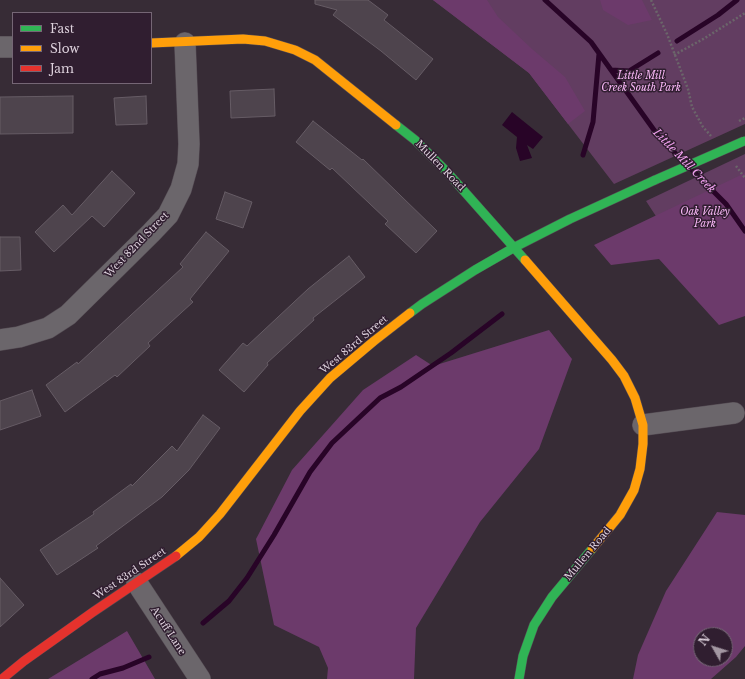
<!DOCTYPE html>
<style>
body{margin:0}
#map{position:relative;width:745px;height:679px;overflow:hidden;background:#372c36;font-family:"Libre Baskerville",serif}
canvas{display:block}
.legend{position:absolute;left:12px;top:12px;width:140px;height:72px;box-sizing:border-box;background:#301e30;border:1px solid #756675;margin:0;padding:5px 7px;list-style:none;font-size:12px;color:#ddd1dc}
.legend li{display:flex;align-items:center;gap:8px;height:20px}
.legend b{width:20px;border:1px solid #756675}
.north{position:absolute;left:693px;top:627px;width:40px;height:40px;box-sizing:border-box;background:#301e30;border:1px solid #756675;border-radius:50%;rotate:309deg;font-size:11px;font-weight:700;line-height:16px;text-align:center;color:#ddd1dc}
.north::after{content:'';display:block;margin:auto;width:14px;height:18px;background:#a397a2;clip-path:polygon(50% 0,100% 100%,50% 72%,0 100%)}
</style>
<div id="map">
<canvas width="745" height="679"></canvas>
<ul class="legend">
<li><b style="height:5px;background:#30b455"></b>Fast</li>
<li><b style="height:5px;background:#ff9f0a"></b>Slow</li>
<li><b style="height:5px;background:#e5322d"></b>Jam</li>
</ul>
<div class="north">N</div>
</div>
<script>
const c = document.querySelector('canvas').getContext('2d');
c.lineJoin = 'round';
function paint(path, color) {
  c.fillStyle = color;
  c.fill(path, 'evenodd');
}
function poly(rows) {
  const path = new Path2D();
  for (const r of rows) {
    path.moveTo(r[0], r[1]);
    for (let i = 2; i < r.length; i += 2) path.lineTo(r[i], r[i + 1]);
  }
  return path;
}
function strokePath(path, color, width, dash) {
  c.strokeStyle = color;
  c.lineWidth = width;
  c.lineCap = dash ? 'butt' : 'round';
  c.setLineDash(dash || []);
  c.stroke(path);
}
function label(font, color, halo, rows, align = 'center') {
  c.font = font + ' "Libre Baskerville",serif';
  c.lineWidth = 3;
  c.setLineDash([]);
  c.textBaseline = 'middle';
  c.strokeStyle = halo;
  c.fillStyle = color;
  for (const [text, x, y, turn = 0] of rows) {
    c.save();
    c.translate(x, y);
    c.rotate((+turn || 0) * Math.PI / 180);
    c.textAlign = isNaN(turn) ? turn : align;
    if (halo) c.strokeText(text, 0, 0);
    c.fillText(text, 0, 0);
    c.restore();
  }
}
paint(poly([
 [433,0,745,0,745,124,614,184,529,73],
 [745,154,745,303,721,315,646,201]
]), '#623d61');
paint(poly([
 [433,0,487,0,498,17,532,49,565,77,585,111,568,124,529,73],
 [600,0,642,0,652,20,628,25,603,10],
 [745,173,745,316,719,325,659,259,611,265,594,245],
 [549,330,572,359,539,449,480,522,416,628,414,679,327,679,328,668,319,647,274,625,256,539,292,470,363,390,416,355,433,366],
 [717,512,745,515,745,646,736,657,711,679,633,679,638,655,666,591],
 [701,635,725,635,725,659,701,659],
 [127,631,155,679,48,679]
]), '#6c3a6b');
paint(poly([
 [512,112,543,137,533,149,527,145,532,158,520,161,516,148,517,137,502,125]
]), '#280427');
strokePath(poly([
 [545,0,591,42,659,137,683,161],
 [677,41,718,15,737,0],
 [611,70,629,71,658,53],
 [583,155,593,122,599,54],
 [692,170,726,204,745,231],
 [203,623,229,601,247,578,274,535,310,472,332,443,380,398,401,387,451,353,502,314],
 [92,679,100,674,123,668,149,657]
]), '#280427', 5);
const building = poly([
 [315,0,368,0,388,15,384,20,433,59,416,80,381,51,333,15,337,10,315,4,315,0],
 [274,89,275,116,231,118,230,91,274,89],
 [73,96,73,133,0,134,0,97,73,96],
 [146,96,147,124,116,125,114,98,146,96],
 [313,121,362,160,363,159,437,231,416,253,385,224,388,221,332,168,330,170,296,142,313,121],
 [112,171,135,193,104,227,92,216,54,252,35,232,63,205,72,215,112,171],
 [225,192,252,202,243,228,216,219,225,192],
 [206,232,229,251,190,299,193,302,148,343,150,346,117,377,115,375,65,412,46,385,77,362,78,364,183,267,180,264,206,232],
 [0,237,20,237,21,270,0,271,0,237],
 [349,256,365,277,313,318,314,320,267,363,268,365,244,392,219,370,243,343,247,346,308,289,349,256],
 [32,390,41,416,0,430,0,401,32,390],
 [203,415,220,428,189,470,162,497,96,546,98,548,57,575,40,550,94,514,93,512,131,484,132,486,172,446,177,451,203,415],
 [0,578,24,605,0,627,0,578]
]);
paint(building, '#4e444d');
strokePath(building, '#665c65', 1);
const street = poly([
 [0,47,13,47],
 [0,340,19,337,48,328,68,315,151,233,168,215,181,189,188,164,189,144,185,43],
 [643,425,734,413],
 [137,583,200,679]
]);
const fast = poly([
 [396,125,415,140,447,172,525,260],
 [410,313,422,304,475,270,515,247,570,219,655,180],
 [519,679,523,656,534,625,552,597,592,549]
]);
const slow = poly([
 [151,43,243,39,265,41,295,50,315,60,396,125],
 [525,260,612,360,624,376,635,398,643,425,643,444,640,469,634,490,620,515,592,549],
 [176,556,199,537,220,514,300,411,330,378,374,341,410,313]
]);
const jam = poly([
 [2,679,24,661,93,612,176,556]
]);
strokePath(street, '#544b53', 22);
strokePath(fast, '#544b53', 10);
strokePath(slow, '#544b53', 10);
strokePath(jam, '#544b53', 10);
strokePath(poly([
 [651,0,667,34,688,89,692,107,703,127,711,136],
 [674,55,705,38,745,13],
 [739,121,745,118],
 [736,166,745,178]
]), '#6b656a', 2.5, [2, 2]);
strokePath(street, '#6b666b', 21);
strokePath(fast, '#30b455', 9);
strokePath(slow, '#ff9f0a', 9);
strokePath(jam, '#e5322d', 9);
const fastBridge = poly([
 [655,180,744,141]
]);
strokePath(fastBridge, '#544b53', 10, []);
strokePath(fastBridge, '#30b455', 9);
label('italic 10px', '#fab9f8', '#301e30', [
 ["Little Mill",641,76],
 ["Creek South Park",641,88],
 ["Oak Valley",705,212],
 ["Park",705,224]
]);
label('10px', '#ddd1dc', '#301e30', [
 ["Mullen Road",440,166,46],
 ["West 82nd Street",137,245,-46],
 ["West 83rd Street",354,345,-40],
 ["Mullen Road",588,554,-50],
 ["West 83rd Street",130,574,-34],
 ["Acuff Lane",168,631,57]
]);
label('italic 11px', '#f1a1ef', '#301e30', [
 ["Little Mill Creek",684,161,46]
]);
</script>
